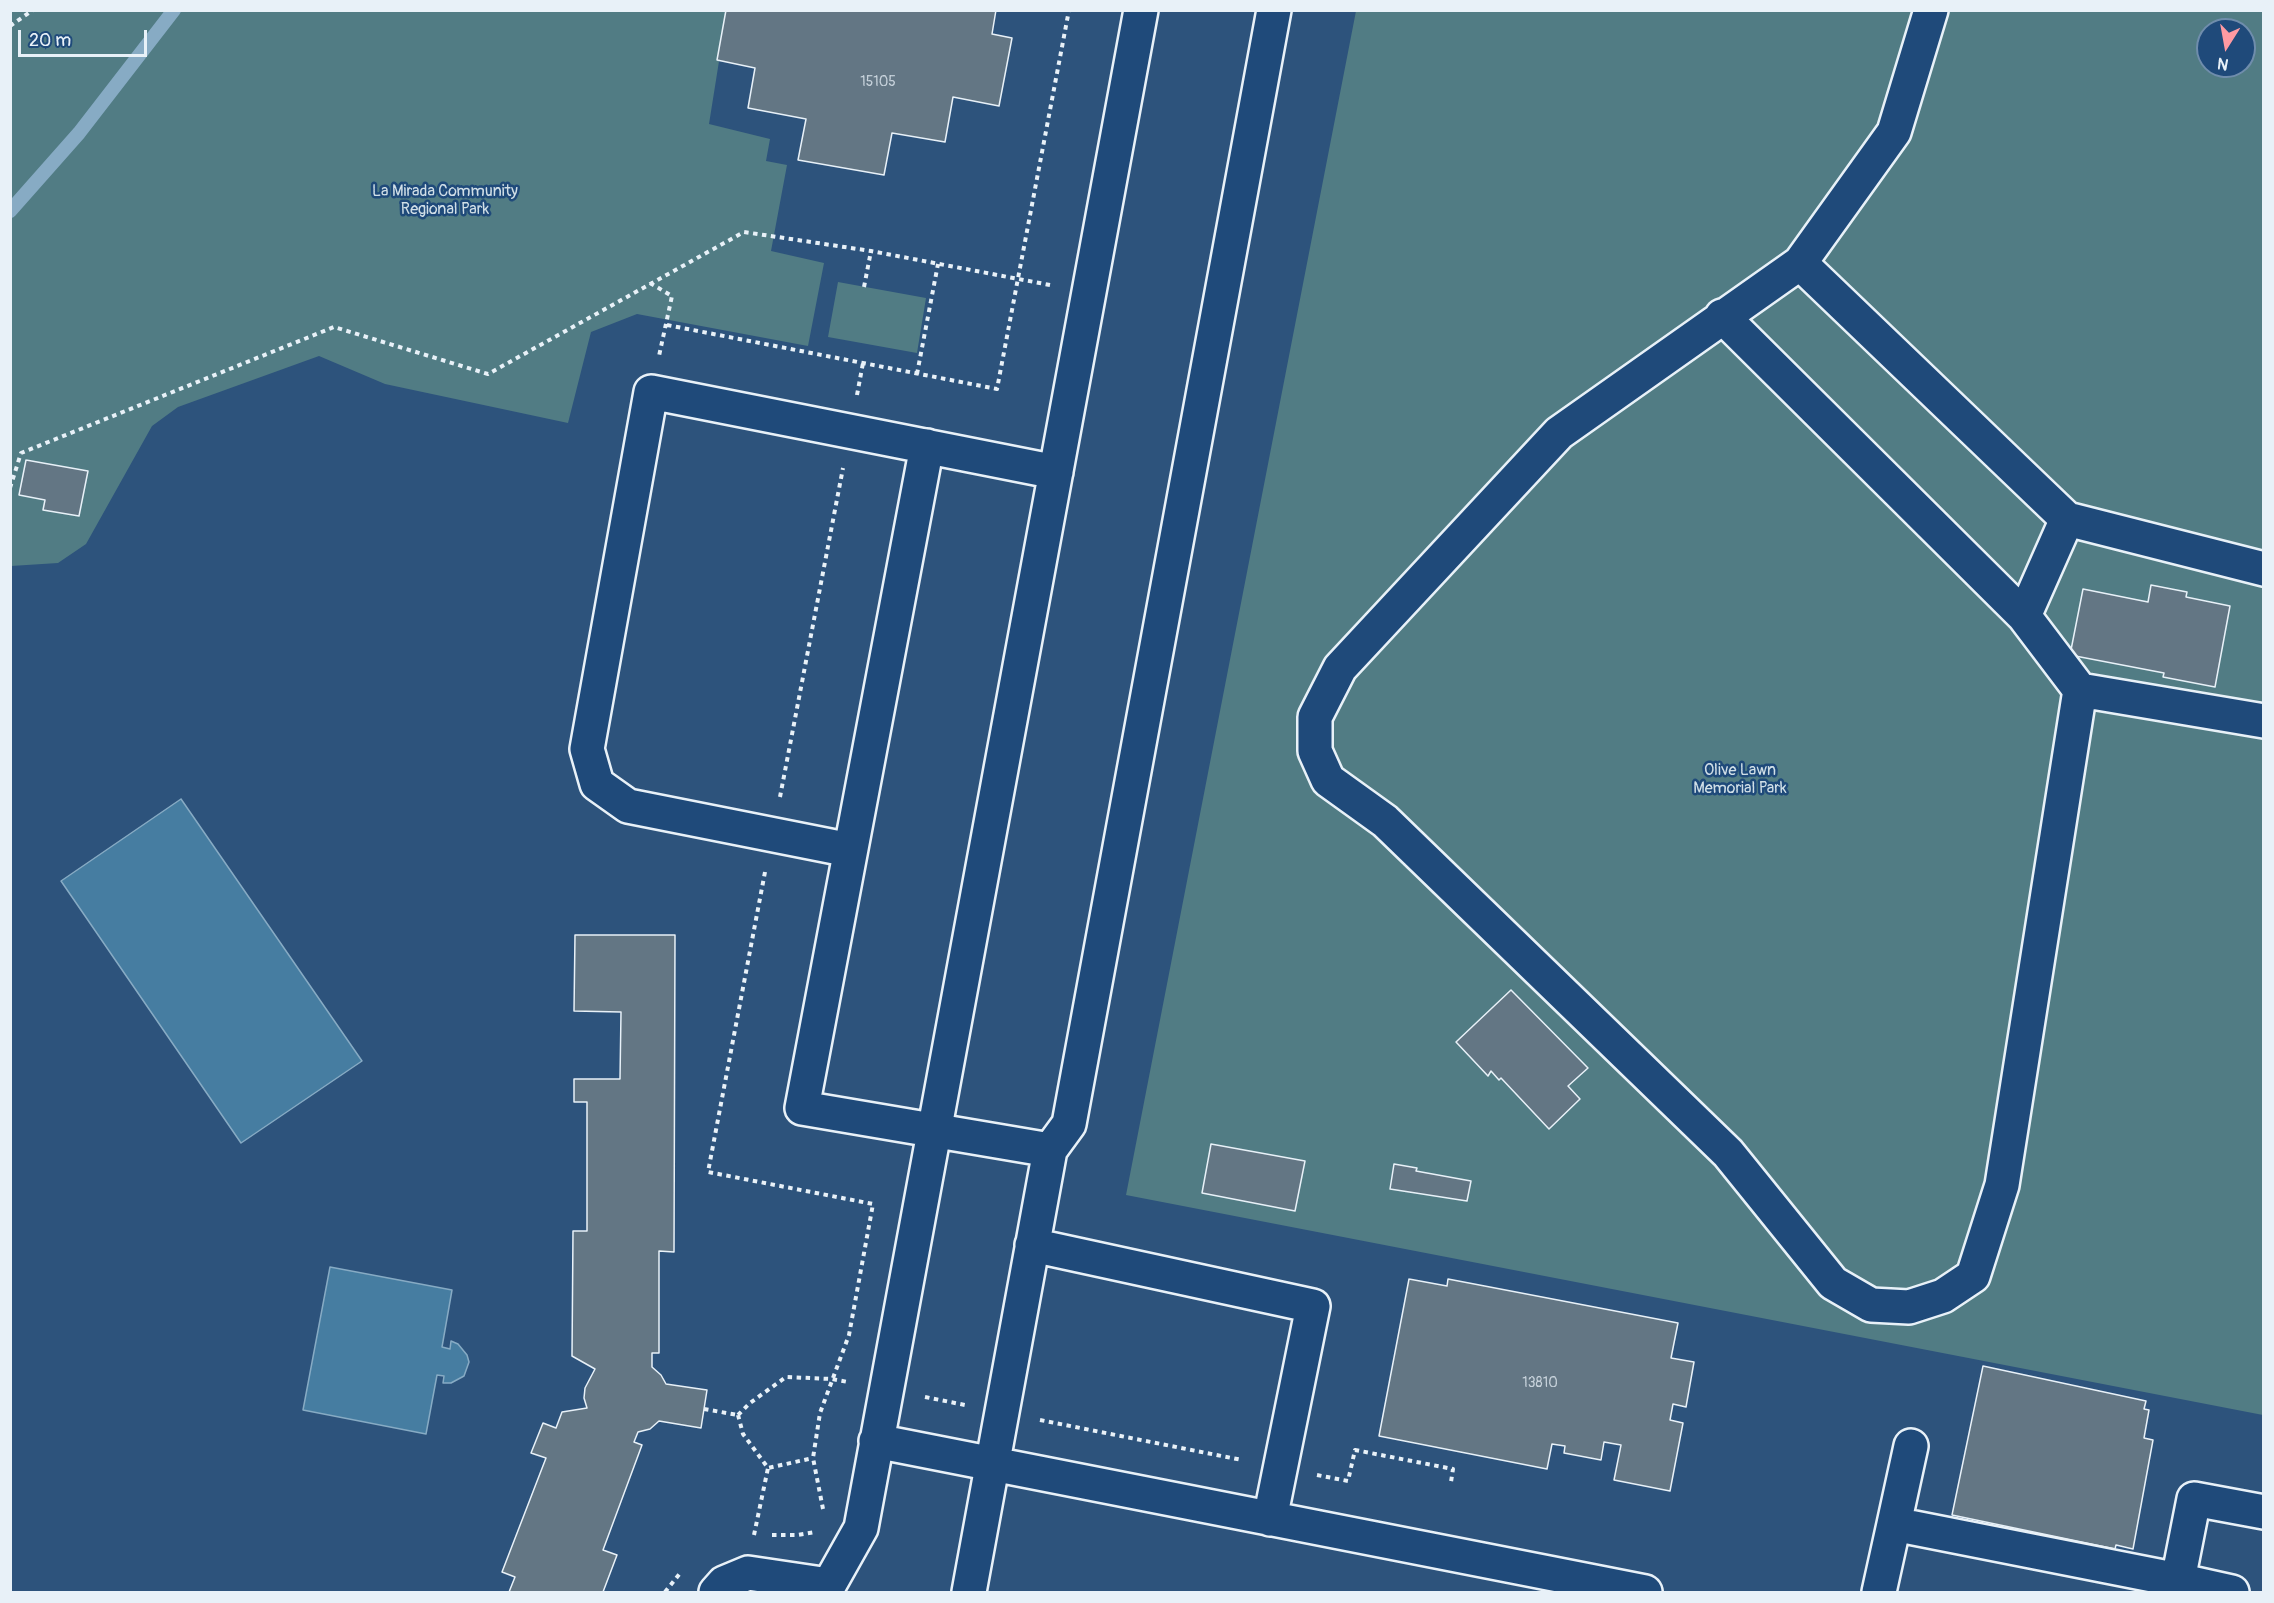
<!DOCTYPE html>
<style>
body{margin:0}
#map{position:relative;width:2274px;height:1603px;overflow:hidden;background:#2d537c;font-family:Pangolin,sans-serif}
canvas{display:block}
.frame{position:absolute;inset:0;border:12px solid #e8f1f8;pointer-events:none}
.north{position:absolute;left:2196px;top:18px;width:60px;height:60px;box-sizing:border-box;background:#1f4a7a;border:2px solid #6f8dac;border-radius:50%;rotate:191deg;font-size:16px;font-weight:700;line-height:24px;text-align:center;color:#e8f1f8}
.north::after{content:'';display:block;margin:auto;width:21px;height:27px;background:#ff9aa2;clip-path:polygon(50% 0,100% 100%,50% 72%,0 100%)}
.scale{position:absolute;left:18px;top:30px;width:129px;height:27px;box-sizing:border-box;border:3px solid #e8f1f8;border-top:0;padding-left:8px;font-size:18px;line-height:21px;white-space:nowrap;color:#e8f1f8;-webkit-text-stroke:4px #1f4a7a;paint-order:stroke}
</style>
<div id="map">
<canvas width="2274" height="1603"></canvas>
<div class="frame"></div>
<div class="north">N</div>
<div class="scale">20 m</div>
</div>
<script>
const c = document.querySelector('canvas').getContext('2d');
c.lineJoin = 'round';
function paint(path, color) {
  c.fillStyle = color;
  c.fill(path, 'evenodd');
}
function poly(rows) {
  const path = new Path2D();
  for (const r of rows) {
    path.moveTo(r[0], r[1]);
    for (let i = 2; i < r.length; i += 2) path.lineTo(r[i], r[i + 1]);
  }
  return path;
}
function strokePath(path, color, width, dash) {
  c.strokeStyle = color;
  c.lineWidth = width;
  c.lineCap = dash ? 'butt' : 'round';
  c.setLineDash(dash || []);
  c.stroke(path);
}
function label(font, color, halo, rows, align = 'center') {
  c.font = font + ' Pangolin,sans-serif';
  c.lineWidth = 5;
  c.setLineDash([]);
  c.textBaseline = 'middle';
  c.strokeStyle = halo;
  c.fillStyle = color;
  for (const [text, x, y, turn = 0] of rows) {
    c.save();
    c.translate(x, y);
    c.rotate((+turn || 0) * Math.PI / 180);
    c.textAlign = isNaN(turn) ? turn : align;
    if (halo) c.strokeText(text, 0, 0);
    c.fillText(text, 0, 0);
    c.restore();
  }
}
paint(poly([
 [11,11,727,11,709,124,770,139,766,161,787,165,771,251,824,263,808,346,637,314,591,332,568,423,385,384,319,356,178,407,152,426,86,544,58,563,11,566],
 [1356,11,2263,11,2263,1415,1126,1195],
 [2208,30,2244,30,2244,66,2208,66],
 [838,282,926,298,917,353,828,337]
]), '#517c84');
const water = poly([
 [181,799,362,1061,241,1143,61,881,181,799],
 [330,1267,452,1290,442,1347,450,1349,451,1341,458,1344,467,1355,469,1362,464,1376,451,1383,443,1383,444,1376,437,1375,426,1434,303,1410,330,1267]
]);
paint(water, '#467da1');
strokePath(water, '#87abc4', 1.5);
strokePath(poly([
 [10,211,79,133,174,10]
]), '#87abc4', 14);
const building = poly([
 [726,10,996,10,992,34,1012,38,999,106,953,97,945,142,892,133,884,175,798,160,806,119,748,108,755,68,717,60,726,10],
 [26,460,88,471,79,516,43,510,45,500,19,495,26,460],
 [2151,585,2187,592,2186,597,2230,606,2215,687,2163,677,2164,673,2070,655,2083,589,2148,602,2151,585],
 [575,935,675,935,674,1252,659,1251,659,1353,652,1353,652,1367,661,1375,666,1384,707,1390,701,1428,659,1421,650,1429,638,1432,634,1442,642,1445,603,1550,617,1555,603,1592,509,1592,515,1577,502,1572,546,1458,531,1453,543,1423,556,1428,562,1412,587,1408,584,1398,585,1388,595,1369,572,1356,573,1231,587,1231,587,1102,574,1102,574,1079,620,1079,621,1012,574,1011,575,935],
 [1511,990,1588,1068,1568,1086,1580,1099,1549,1129,1501,1078,1499,1080,1491,1071,1488,1076,1456,1042,1511,990],
 [1211,1144,1305,1161,1295,1211,1202,1193,1211,1144],
 [1394,1164,1417,1168,1416,1171,1471,1181,1467,1201,1390,1189,1394,1164],
 [1409,1279,1447,1286,1448,1279,1678,1323,1671,1358,1694,1362,1686,1407,1673,1404,1670,1420,1683,1423,1670,1491,1614,1480,1621,1445,1604,1442,1601,1460,1564,1453,1565,1446,1552,1444,1547,1469,1379,1436,1409,1279],
 [1983,1366,2146,1401,2144,1409,2149,1410,2144,1438,2153,1440,2133,1549,2116,1545,2115,1549,1952,1515,1983,1366]
]);
paint(building, '#637684');
strokePath(building, '#e8f1f8', 1.5);
const minor = poly([
 [1931,10,1894,132,1800,263,1559,433,1340,668,1315,717,1315,751,1328,780,1385,821,1728,1153,1833,1283,1871,1305,1909,1307,1943,1296,1973,1276,2002,1185,2080,690],
 [1800,263,2067,519,2264,569],
 [1722,316,2024,616,2080,690,2264,721],
 [927,446,802,1108,1050,1150],
 [2024,616,2067,519],
 [850,850,628,806,597,784,587,749,651,392,1056,472],
 [1032,1245,1313,1306,1270,1519],
 [876,1441,1645,1592],
 [1894,1524,1911,1446],
 [716,1592,724,1583,748,1573,829,1585,861,1528,1141,10],
 [969,1592,1050,1150,1069,1124,1274,10],
 [1879,1592,1894,1524,2178,1580],
 [2232,1592,2178,1580,2194,1499,2264,1512]
]);
strokePath(minor, '#e8f1f8', 38);
strokePath(poly([
 [10,26,33,10],
 [650,283,672,296,659,356],
 [864,287,871,251],
 [667,325,997,389,1069,10],
 [917,374,938,264],
 [857,395,863,363],
 [10,488,21,453,334,327,488,374,744,232,871,251,1050,285],
 [780,797,843,468],
 [765,872,708,1172,873,1204,849,1335,820,1413,813,1458,823,1509],
 [925,1397,965,1405],
 [704,1409,738,1415],
 [738,1415,750,1403,786,1377,832,1379,848,1382],
 [738,1415,743,1434,768,1468,813,1458],
 [1040,1420,1242,1460],
 [1317,1475,1348,1481,1355,1450,1453,1469,1451,1482],
 [754,1535,768,1468],
 [772,1535,797,1535,815,1532],
 [665,1592,681,1572]
]), '#e8f1f8', 4, [4.5, 4.5]);
strokePath(minor, '#1f4a7a', 33);
label('14px', '#c7d2db', null, [
 ["15105",878,82],
 ["13810",1540,1383]
]);
label('16px', '#d1dfe7', '#1f4a7a', [
 ["La Mirada Community",445,192],
 ["Regional Park",445,210],
 ["Olive Lawn",1740,771],
 ["Memorial Park",1740,789]
]);
</script>
